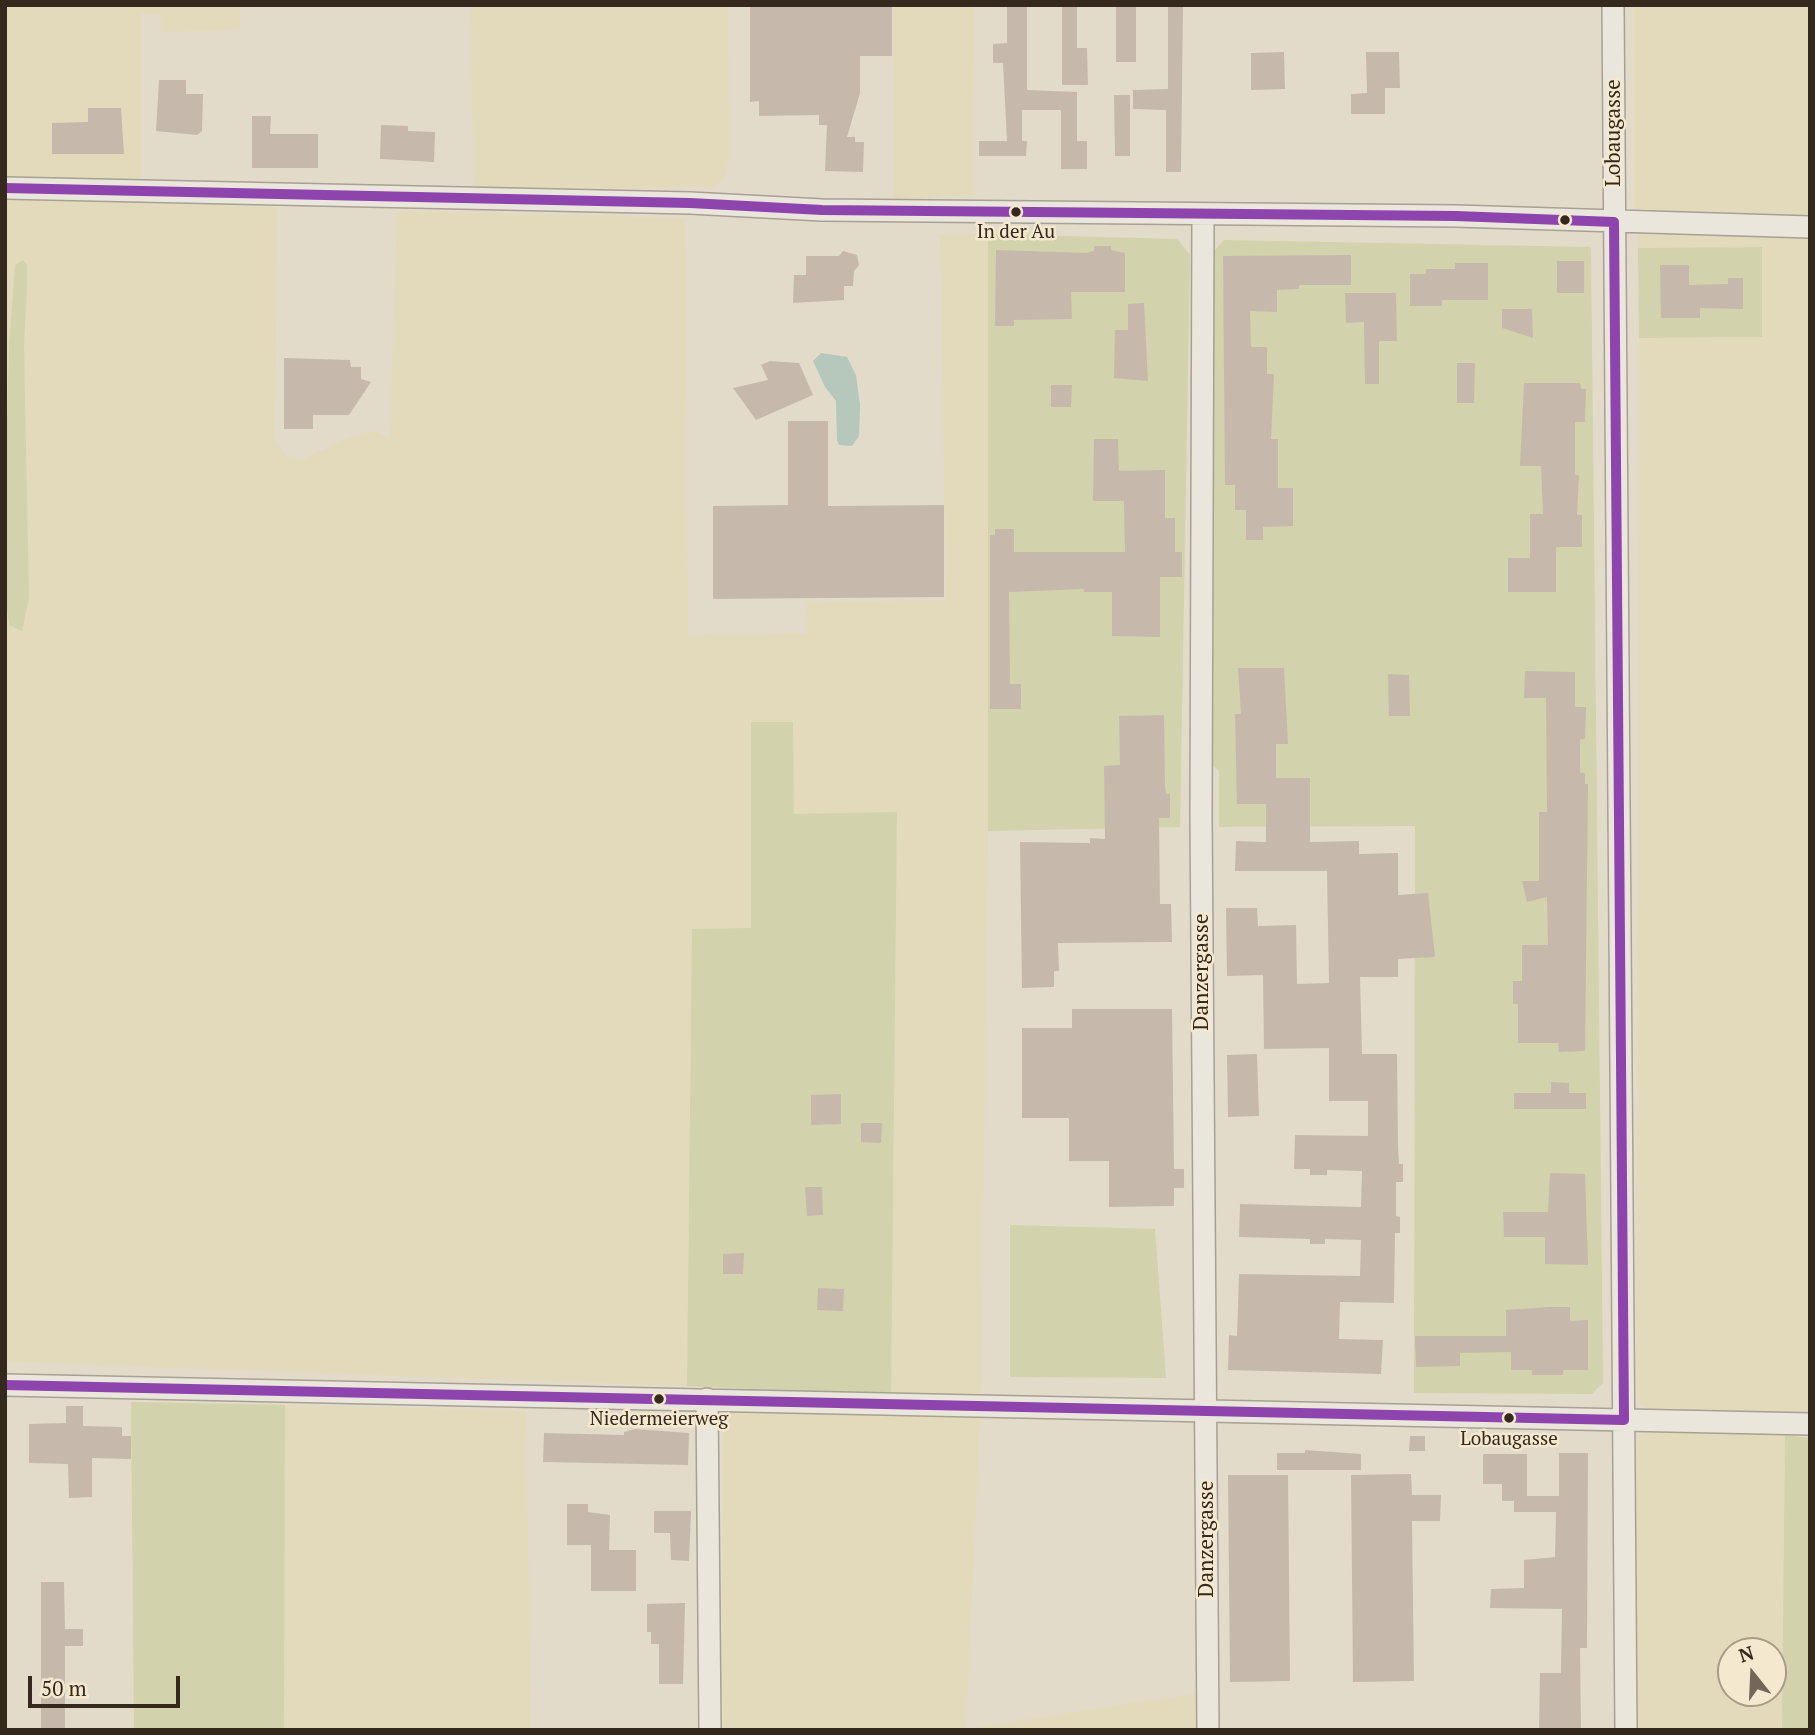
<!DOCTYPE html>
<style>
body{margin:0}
#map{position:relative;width:1815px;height:1735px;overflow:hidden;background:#e2dbca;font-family:"PT Serif",serif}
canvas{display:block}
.frame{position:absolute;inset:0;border:7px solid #35281c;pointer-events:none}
.north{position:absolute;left:1717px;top:1637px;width:70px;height:70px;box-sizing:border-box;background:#f4e9cf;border:2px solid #a89c87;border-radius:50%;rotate:342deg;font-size:19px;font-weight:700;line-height:28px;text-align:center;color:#35281c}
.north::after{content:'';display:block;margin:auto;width:24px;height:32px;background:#726759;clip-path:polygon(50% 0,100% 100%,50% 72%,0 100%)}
.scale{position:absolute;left:28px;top:1676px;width:152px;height:32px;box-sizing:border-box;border:4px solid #35281c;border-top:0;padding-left:9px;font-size:21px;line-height:24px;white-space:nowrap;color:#35281c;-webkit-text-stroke:5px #f4e9cf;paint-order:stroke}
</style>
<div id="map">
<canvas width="1815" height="1735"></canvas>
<div class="frame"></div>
<div class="north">N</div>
<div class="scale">50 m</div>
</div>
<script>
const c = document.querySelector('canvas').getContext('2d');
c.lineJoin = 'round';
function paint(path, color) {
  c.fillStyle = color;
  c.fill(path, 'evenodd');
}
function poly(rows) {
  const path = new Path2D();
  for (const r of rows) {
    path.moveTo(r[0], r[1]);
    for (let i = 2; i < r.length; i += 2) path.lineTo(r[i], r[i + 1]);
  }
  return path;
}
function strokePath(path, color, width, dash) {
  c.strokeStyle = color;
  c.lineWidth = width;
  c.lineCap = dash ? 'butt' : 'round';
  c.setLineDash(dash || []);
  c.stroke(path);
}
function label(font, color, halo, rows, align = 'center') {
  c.font = font + ' "PT Serif",serif';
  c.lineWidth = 5;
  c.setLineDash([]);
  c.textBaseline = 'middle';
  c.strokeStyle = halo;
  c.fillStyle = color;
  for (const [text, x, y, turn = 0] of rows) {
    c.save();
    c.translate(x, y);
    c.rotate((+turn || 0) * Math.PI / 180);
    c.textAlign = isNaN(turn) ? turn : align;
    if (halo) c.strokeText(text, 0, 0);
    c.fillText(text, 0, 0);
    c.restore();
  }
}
paint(poly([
 [5,5,240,5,240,30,161,32,161,15,141,14,141,182,5,179],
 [470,5,728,5,729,159,724,176,715,187,474,190],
 [893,5,974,5,975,196,893,199],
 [1635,5,1810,5,1810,223,1635,219],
 [5,199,277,207,275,440,286,456,301,460,351,436,376,432,390,437,397,211,685,218,688,635,807,633,806,602,946,600,940,234,988,234,988,831,981,1394,891,1395,897,813,794,814,792,722,751,723,751,928,692,929,687,1386,5,1362,5,590,9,625,21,630,29,598,24,346,27,265,15,265,9,345,5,494],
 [1638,233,1810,237,1810,1417,1655,1412,1640,1404,1636,1389,1639,338,1762,337,1761,247,1638,248],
 [285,1405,526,1411,531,1730,284,1730],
 [723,1411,980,1417,966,1729,1198,1693,1198,1730,723,1730],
 [1646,1432,1785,1435,1782,1730,1637,1730,1635,1441],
 [1731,1651,1773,1651,1773,1693,1731,1693]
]), '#e2daba');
paint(poly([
 [988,234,1177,239,1190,255,1180,827,988,831],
 [1224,240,1591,247,1603,1383,1592,1394,1414,1393,1415,826,1219,827,1219,771,1211,764,1209,256],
 [1762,247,1762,337,1639,338,1638,248],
 [23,260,27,265,27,286,24,346,29,598,22,631,9,625,5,590,5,494,9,345,15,265],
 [751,722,793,722,794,814,897,812,891,1395,687,1386,692,929,751,928],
 [1010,1225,1155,1229,1166,1378,1010,1377],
 [131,1402,285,1405,284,1730,134,1730],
 [1785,1435,1810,1438,1810,1730,1782,1730]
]), '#d2d2ac');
paint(poly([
 [821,353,847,357,856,375,860,405,859,436,852,446,839,445,837,440,836,401,825,387,813,361]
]), '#b6c7bc');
paint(poly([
 [750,5,892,5,892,56,860,56,860,93,847,137,855,137,855,142,864,142,863,172,825,171,827,125,819,125,819,115,759,116,759,101,750,102],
 [1007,5,1027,5,1027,90,1077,92,1077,141,1087,141,1087,169,1061,169,1061,110,1022,110,1022,141,1027,141,1026,156,979,156,979,141,1007,141,1003,63,993,63,993,44,1007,43],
 [1062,5,1077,5,1077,48,1087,48,1088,85,1062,85],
 [1116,5,1136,5,1136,62,1116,62],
 [1168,5,1183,5,1181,172,1166,172,1166,110,1133,109,1133,90,1168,89],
 [1284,52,1285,89,1251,90,1251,53],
 [1366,52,1399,52,1400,88,1385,88,1385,114,1351,114,1351,94,1367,93],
 [159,80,186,80,186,94,203,94,202,131,197,135,156,131],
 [1114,95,1130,95,1130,156,1115,156],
 [88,108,121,108,124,154,52,154,52,123,88,122],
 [252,116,271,116,270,134,318,134,318,168,252,168],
 [381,125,408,126,408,131,435,132,434,162,380,159],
 [1094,246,1111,246,1111,250,1125,253,1125,292,1071,292,1072,319,1014,320,1014,326,995,326,996,250,1086,253,1094,251],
 [843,251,857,255,859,265,854,271,853,286,844,286,844,300,793,303,794,275,806,275,806,256,839,256],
 [1351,255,1351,285,1299,285,1299,289,1277,290,1277,312,1250,311,1251,347,1267,347,1267,374,1274,374,1271,439,1278,439,1278,488,1293,488,1293,526,1263,527,1263,540,1246,540,1246,510,1235,510,1235,485,1225,485,1223,256],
 [1557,261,1584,261,1584,293,1557,293],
 [1455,263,1488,263,1488,300,1442,300,1442,306,1410,306,1410,274,1426,274,1426,269,1455,269],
 [1660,265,1689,265,1689,285,1728,284,1728,278,1743,278,1743,309,1700,308,1700,318,1661,318],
 [1345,293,1396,293,1397,341,1379,341,1379,384,1365,384,1364,322,1346,323],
 [1144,303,1148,381,1114,378,1115,330,1128,330,1128,304],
 [1502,309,1532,309,1533,338,1502,328],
 [284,358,350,360,351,367,361,367,361,379,371,382,349,415,313,415,313,429,284,429],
 [770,361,799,363,813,395,756,420,733,388,768,380,761,365],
 [1457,363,1475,363,1474,403,1457,403],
 [1524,383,1580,383,1581,389,1586,389,1585,422,1575,422,1575,475,1579,475,1577,515,1582,515,1582,547,1556,547,1556,592,1508,592,1508,558,1530,558,1530,514,1543,514,1541,466,1520,466],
 [1051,385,1072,385,1071,407,1051,407],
 [788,421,828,421,828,506,944,505,944,597,713,599,713,506,788,505],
 [1094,439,1118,439,1119,471,1165,470,1165,518,1175,518,1175,552,1182,552,1182,577,1160,577,1160,637,1112,636,1112,592,1084,592,1084,589,1009,592,1010,684,1021,684,1021,709,990,709,990,535,995,535,995,529,1014,529,1014,552,1125,552,1124,501,1093,501],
 [1238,668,1284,668,1288,744,1276,744,1276,778,1310,778,1310,842,1359,841,1359,854,1398,853,1398,895,1428,893,1435,957,1398,959,1398,977,1360,977,1362,1054,1397,1054,1398,1146,1399,1164,1403,1164,1403,1182,1396,1182,1396,1216,1400,1217,1400,1233,1395,1233,1394,1303,1340,1302,1339,1339,1383,1340,1381,1374,1228,1370,1229,1335,1237,1336,1239,1274,1360,1276,1361,1240,1325,1239,1325,1244,1310,1244,1310,1239,1239,1237,1240,1204,1361,1207,1362,1171,1327,1170,1327,1175,1310,1175,1310,1169,1294,1169,1295,1135,1368,1136,1368,1101,1329,1101,1329,1048,1264,1049,1263,975,1227,976,1226,908,1257,908,1258,926,1296,925,1297,984,1329,983,1327,871,1235,871,1236,841,1266,842,1266,804,1237,804,1235,714,1241,714],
 [1525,671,1575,672,1575,707,1586,707,1585,739,1580,739,1580,773,1585,773,1585,784,1588,784,1585,1051,1559,1052,1558,1043,1518,1043,1518,1004,1513,1004,1513,981,1522,981,1522,945,1548,945,1547,897,1527,902,1522,881,1539,881,1539,812,1547,812,1546,698,1524,698],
 [1388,674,1409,675,1410,716,1389,716],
 [1164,715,1165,787,1166,794,1170,794,1170,818,1159,818,1160,904,1171,904,1172,942,1058,943,1059,971,1054,971,1054,987,1022,988,1020,842,1090,843,1090,838,1105,839,1104,766,1120,765,1119,716],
 [1072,1009,1172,1009,1174,1169,1184,1169,1184,1188,1174,1188,1174,1206,1109,1207,1109,1161,1069,1161,1069,1118,1022,1118,1022,1028,1072,1028],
 [1257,1054,1259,1116,1228,1117,1227,1055],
 [1551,1082,1569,1083,1569,1093,1586,1093,1586,1109,1514,1109,1514,1093,1551,1093],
 [841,1094,841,1124,811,1125,811,1095],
 [861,1123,882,1123,881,1143,861,1142],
 [1550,1173,1585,1174,1588,1265,1545,1264,1545,1237,1504,1237,1503,1212,1548,1212],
 [805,1187,822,1187,823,1215,807,1216],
 [744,1253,743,1274,723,1274,723,1254],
 [818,1288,844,1289,843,1311,817,1310],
 [1548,1307,1570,1307,1570,1321,1588,1320,1588,1370,1563,1370,1563,1375,1532,1375,1532,1370,1511,1370,1511,1352,1460,1353,1460,1366,1416,1367,1415,1336,1506,1336,1506,1310],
 [66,1406,83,1406,83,1426,122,1427,122,1436,131,1436,131,1459,92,1458,92,1497,69,1498,68,1464,29,1463,29,1424,66,1423],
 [635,1429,689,1433,688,1465,543,1462,544,1433,624,1435,624,1432],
 [1410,1436,1425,1436,1425,1451,1409,1451],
 [1305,1450,1361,1454,1361,1470,1277,1470,1277,1453,1305,1453],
 [1559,1453,1588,1453,1587,1648,1580,1648,1581,1730,1539,1730,1540,1673,1561,1673,1562,1609,1490,1608,1491,1589,1524,1588,1524,1560,1555,1557,1556,1512,1514,1512,1514,1501,1502,1501,1502,1484,1483,1484,1483,1454,1527,1454,1527,1496,1559,1496],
 [1411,1474,1412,1495,1441,1495,1440,1521,1412,1521,1414,1681,1353,1682,1351,1475],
 [1228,1475,1288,1475,1290,1681,1230,1682],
 [567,1504,588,1504,588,1512,610,1515,609,1550,636,1550,636,1591,591,1591,591,1545,567,1545],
 [654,1511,691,1511,689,1561,671,1560,670,1533,654,1533],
 [41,1582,64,1582,65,1629,83,1629,83,1646,65,1646,65,1730,41,1730],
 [685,1603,683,1684,659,1684,659,1644,651,1644,651,1632,647,1632,647,1604]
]), '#c6b9ab');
const minor = poly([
 [1613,5,1626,1730],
 [5,188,690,203,822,210,1456,216,1810,227],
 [1203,214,1201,816,1208,1730],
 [5,1385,1810,1424],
 [707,1399,710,1730]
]);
strokePath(minor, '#a7a094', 24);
strokePath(minor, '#eae6dc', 21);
strokePath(poly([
 [5,188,690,203,822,210,1456,216,1614,222],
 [1614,222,1624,1420],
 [5,1385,1624,1420]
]), '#8e44ad', 10);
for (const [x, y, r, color] of [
 [1016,212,6,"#35281c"],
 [1565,220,6,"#35281c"],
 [659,1399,6,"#35281c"],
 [1509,1418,6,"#35281c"]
]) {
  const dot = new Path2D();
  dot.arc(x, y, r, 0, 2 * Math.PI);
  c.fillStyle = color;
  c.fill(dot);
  strokePath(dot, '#f4e9cf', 2.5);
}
label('19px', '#35281c', '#f4e9cf', [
 ["In der Au",1016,233],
 ["Niedermeierweg",659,1420],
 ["Lobaugasse",1509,1440]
]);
label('21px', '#35281c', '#f4e9cf', [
 ["Lobaugasse",1614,133,-90],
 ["Danzergasse",1202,972,-90],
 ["Danzergasse",1207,1539,-90]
]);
</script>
